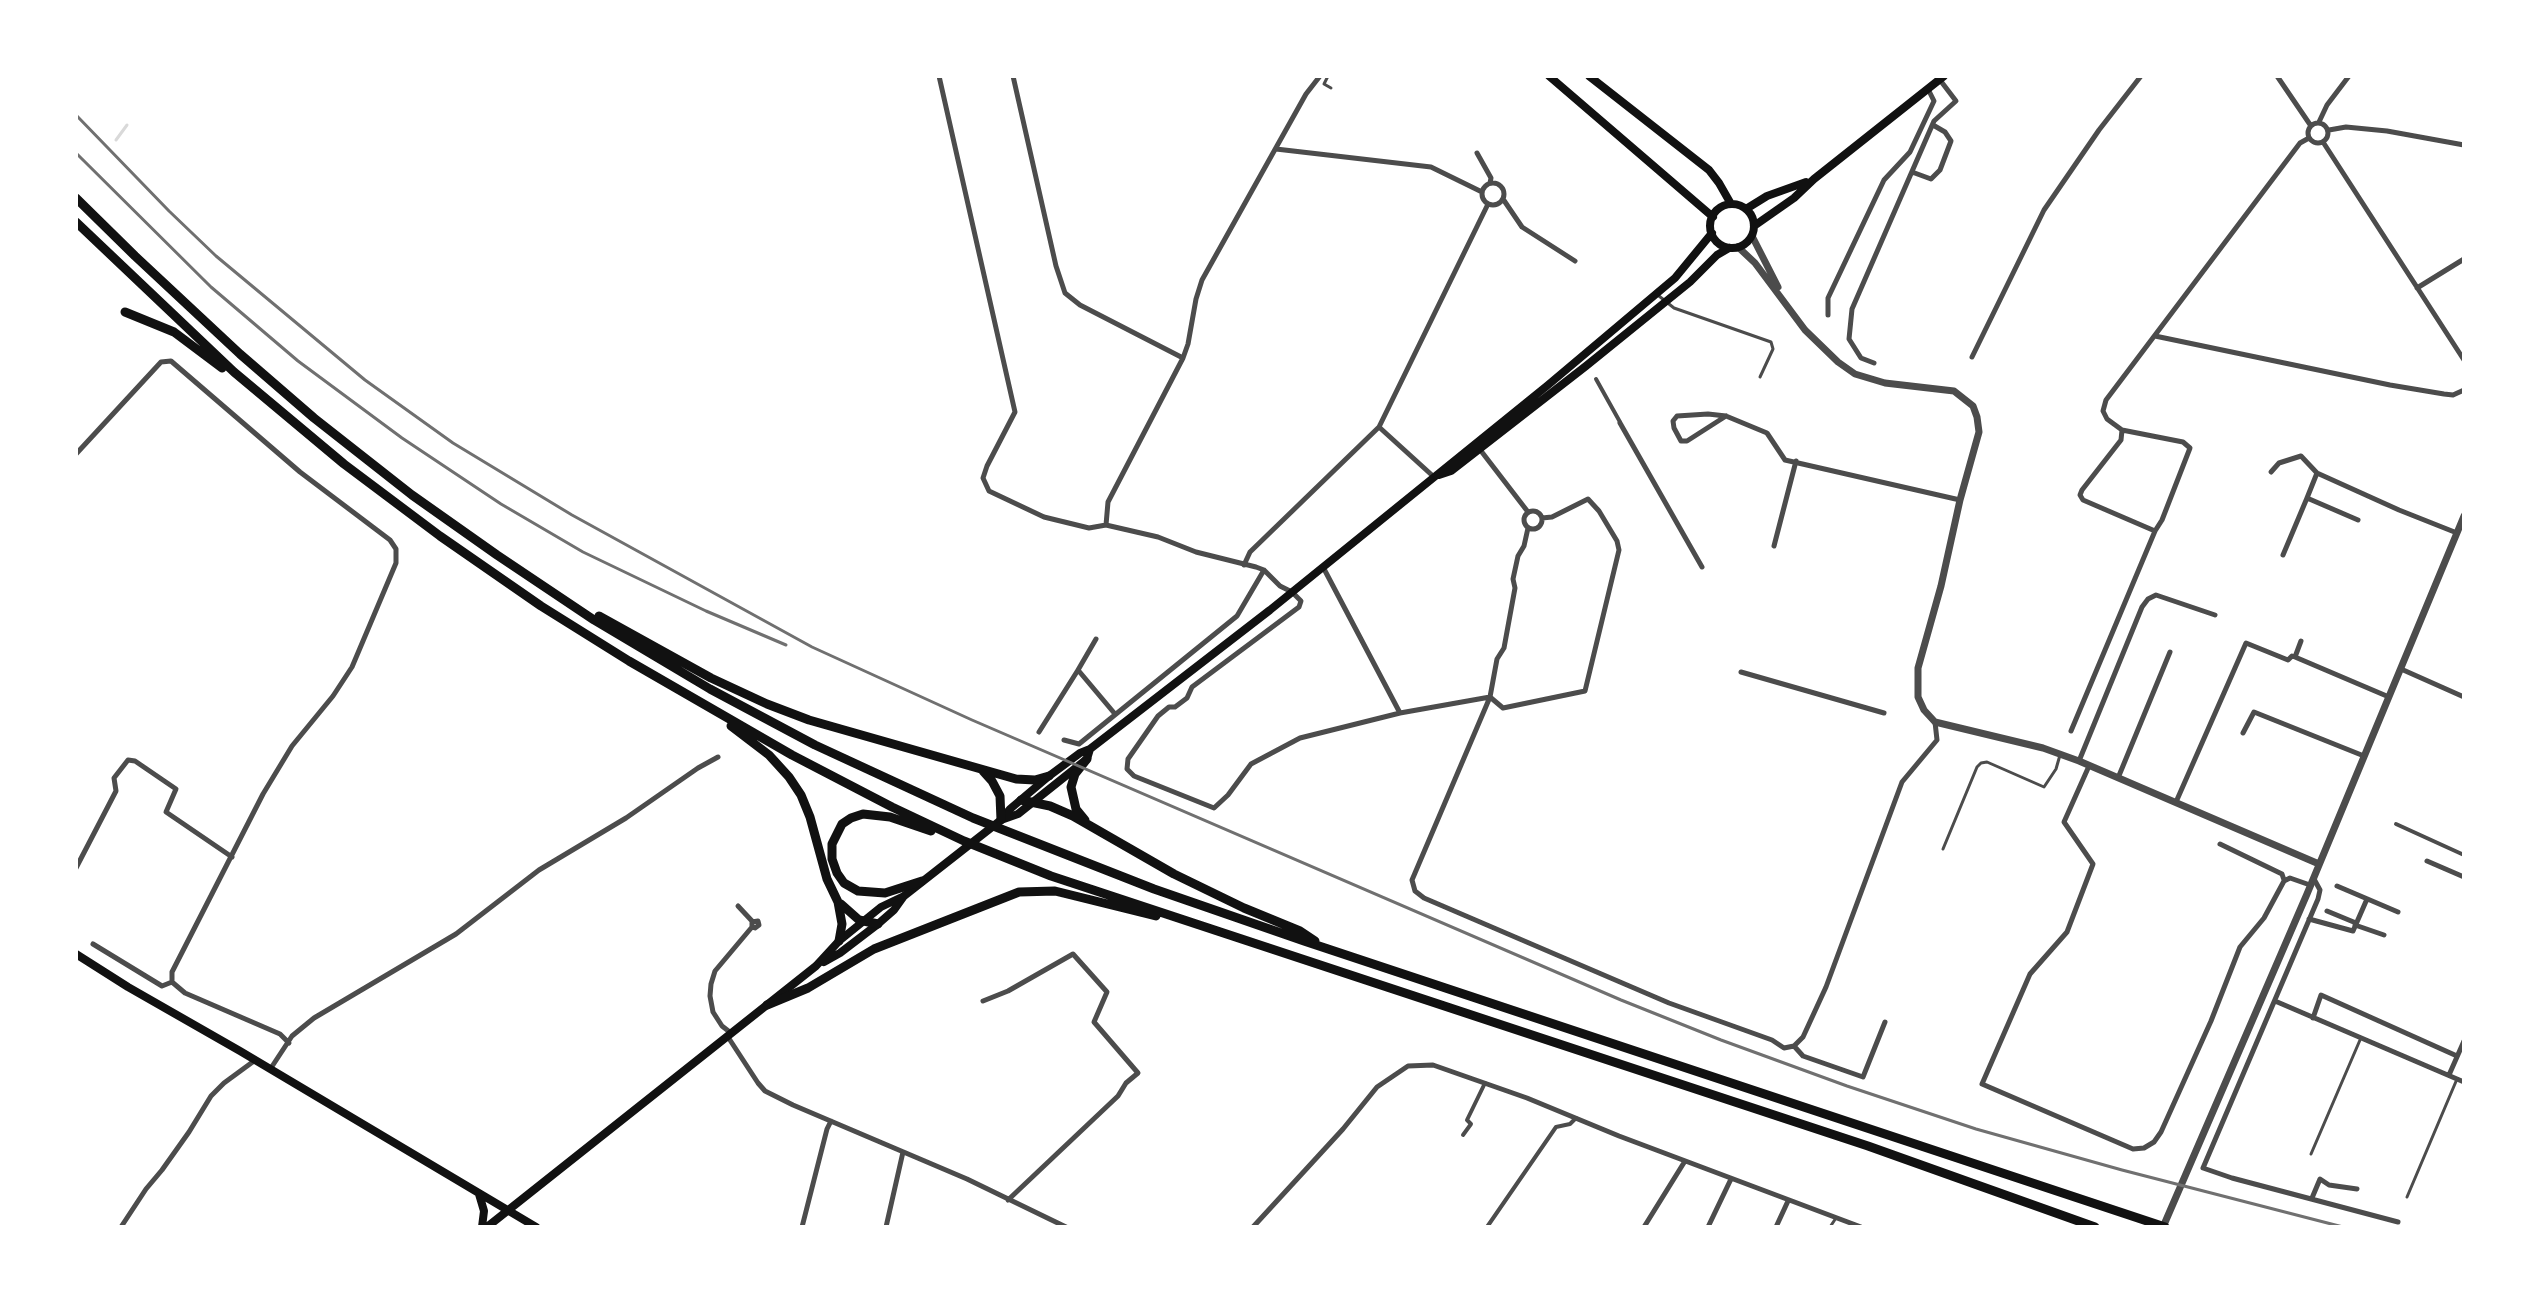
<!DOCTYPE html>
<style>
body{margin:0}
#map{position:relative;width:2540px;height:1303px;overflow:hidden;background:#fff;font-family:"Archivo Narrow",sans-serif}
canvas{display:block}
.frame{position:absolute;inset:0;border:78px solid #fff;pointer-events:none}
</style>
<div id="map">
<canvas width="2540" height="1303"></canvas>
<div class="frame"></div>
</div>
<script>
const c = document.querySelector('canvas').getContext('2d');
c.lineJoin = 'round';
function poly(rows) {
  const path = new Path2D();
  for (const r of rows) {
    if (r.length === 3) {
      path.moveTo(r[0] + r[2], r[1]);
      path.arc(r[0], r[1], r[2], 0, 2 * Math.PI);
      continue;
    }
    path.moveTo(r[0], r[1]);
    for (let i = 2; i < r.length; i += 2) path.lineTo(r[i], r[i + 1]);
  }
  return path;
}
function strokePath(path, color, width, dash) {
  c.strokeStyle = color;
  c.lineWidth = width;
  c.lineCap = dash ? 'butt' : 'round';
  c.setLineDash(dash || []);
  c.stroke(path);
}
strokePath(poly([
 [116,140,127,125]
]), '#d9d9d9', 3);
strokePath(poly([
 [1328,76,1324,84,1331,88],
 [1659,296,1674,308,1771,342,1773,349,1760,377],
 [1943,849,1977,767,1981,763,1987,762,2044,787,2056,769,2060,755],
 [2311,1154,2360,1040],
 [2407,1197,2457,1079],
 [1830,1227,1836,1218]
]), '#4c4c4c', 3);
strokePath(poly([
 [1596,379,1620,422],
 [2396,824,2464,855],
 [1463,1135,1471,1124,1467,1120,1485,1083],
 [1487,1227,1556,1127,1570,1124,1576,1118]
]), '#4c4c4c', 4);
strokePath(poly([
 [939,76,1015,412,987,466,983,478,989,491,1044,517,1089,528,1106,525,1158,537,1196,552,1256,567,1264,570,1280,586,1292,592,1301,601,1299,607,1192,687,1187,698,1175,707,1169,707,1158,716,1128,759,1127,769,1134,776,1214,808,1228,795,1251,764,1300,738,1400,713,1490,697],
 [1013,76,1056,266,1065,293,1080,305,1183,358],
 [2277,76,2311,126],
 [2319,122,2327,105,2349,76],
 [2318,133,10],
 [2329,130,2346,127,2387,131,2464,145],
 [2323,142,2464,360],
 [1276,149,1431,167,1482,192],
 [1477,153,1491,178,1490,183],
 [1912,172,1931,179,1940,170,1951,141,1945,132,1933,125],
 [1493,194,11],
 [1503,199,1522,227,1575,261],
 [2417,288,2464,259],
 [1828,315,1828,298,1884,180,1910,152,1934,101,1928,89],
 [2155,336,2390,385,2444,394,2453,395,2464,390],
 [1972,357,2044,210,2099,130,2141,76],
 [1874,363,1861,358,1849,339,1852,309,1934,121,1956,101,1940,80],
 [1726,416,1687,441,1681,441,1674,428,1673,421,1677,416,1708,414,1726,416,1767,433,1785,460,1960,500],
 [1620,423,1702,567],
 [1379,427,1434,477],
 [1478,447,1528,512],
 [76,454,161,362,171,361,300,472,390,540,396,549,396,563,352,667,333,696,292,746,263,794,172,972,172,982,185,993,280,1034,289,1043],
 [2271,472,2279,463,2301,456,2317,473],
 [1533,520,9],
 [2358,520,2307,498,2317,473,2399,510,2457,533],
 [1106,525,1108,502,1183,358,1188,344,1196,299,1202,280,1306,94,1320,76],
 [1528,528,1524,546,1518,556,1513,579,1515,588,1504,648,1497,659,1490,697,1412,880,1415,891,1424,898,1669,1003,1772,1040,1784,1048,1794,1046,1803,1037,1826,987,1902,782,1937,740,1935,722],
 [2155,531,2162,520,2190,448,2183,442,2122,430,2107,419,2103,411,2106,400,2300,143,2309,138],
 [1774,546,1796,461],
 [2283,555,2307,498],
 [1244,565,1250,552,1379,427,1488,204],
 [1323,567,1400,713],
 [2301,641,2295,657,2389,697],
 [2401,669,2464,697],
 [1078,670,1096,639],
 [1741,672,1884,713],
 [1490,697,1503,708,1585,691,1619,550,1617,541,1599,511,1588,499,1552,517,1542,518],
 [2071,731,2155,531,2083,500,2080,495,2082,490,2121,440,2122,430],
 [1039,732,1078,670,1115,714],
 [2243,733,2254,712,2364,756],
 [1064,740,1079,744,1237,616,1264,570],
 [2079,761,2142,607,2148,599,2156,595,2215,615],
 [2089,766,2064,822,2093,864,2067,932,2030,974,1982,1084,2133,1149,2144,1148,2154,1142,2161,1132,2211,1021,2240,947,2264,918,2284,881,2290,878,2310,885],
 [2118,778,2170,652],
 [2176,802,2246,643,2288,660,2292,656,2295,657],
 [2220,844,2282,874,2284,880],
 [2427,861,2464,877],
 [76,868,116,791,114,778,128,760,135,761,176,789,166,812,232,857],
 [2314,879,2320,890,2318,899,2203,1168,2232,1178,2398,1222],
 [2337,886,2398,912],
 [738,906,752,921],
 [2327,911,2356,923],
 [2309,919,2353,931,2367,899],
 [2355,925,2384,935],
 [93,944,162,986,172,982],
 [983,1001,1008,991,1073,954,1107,992,1094,1022,1138,1073,1126,1083,1118,1096,1008,1200],
 [2275,1001,2464,1082],
 [2313,1018,2321,995,2457,1056],
 [731,1033,722,1026,713,1012,710,996,711,984,715,971,752,927,755,928,759,925,758,921,752,922,752,927],
 [728,1037,758,1083,765,1091,793,1105,967,1179,1066,1227],
 [1794,1046,1803,1056,1863,1077,1885,1022],
 [271,1068,292,1036,314,1018,456,934,539,870,626,818,698,768,718,757],
 [2449,1075,2464,1041],
 [2312,1198,2320,1179,2329,1185,2357,1189],
 [121,1227,146,1189,162,1170,189,1132,211,1096,224,1083,254,1061],
 [802,1227,827,1129,831,1121],
 [886,1227,903,1152],
 [1253,1227,1343,1129,1377,1087,1408,1066,1433,1065,1527,1098,1619,1136,1861,1227],
 [1644,1227,1685,1161],
 [1708,1227,1731,1179],
 [1776,1227,1788,1201]
]), '#4c4c4c', 5);
strokePath(poly([
 [1752,236,1778,287],
 [1738,247,1755,263,1805,330,1838,362,1855,374,1885,383,1954,391,1973,406,1977,417,1979,432,1960,500,1941,586,1918,668,1918,697,1924,710,1935,722,2043,748,2079,761,2319,864],
 [2163,1227,2307,894,2464,516]
]), '#4c4c4c', 7);
strokePath(poly([
 [1549,76,1713,217],
 [1589,76,1709,170,1719,183,1731,204],
 [1732,226,22],
 [1746,209,1767,196,1806,182],
 [1754,226,1794,198,1814,179,1944,76],
 [1439,475,1451,471,1586,366,1690,282,1717,255,1729,248],
 [1001,820,1018,814,1087,759,1090,749,1270,610,1548,385,1675,278,1712,233],
 [76,954,128,987,240,1051,536,1227],
 [824,962,840,953,878,924,894,910,904,896],
 [479,1194,484,1211,482,1227],
 [487,1227,816,966,839,941,881,907,904,896,1001,820,1010,809,1049,776,1080,753,1090,749]
]), '#111', 8);
strokePath(poly([
 [76,198,135,256,240,354,314,418,412,495,497,555,594,620,710,689,815,745,973,818,1154,889,1304,941,2165,1227],
 [76,222,234,372,344,464,440,536,541,606,629,661,792,755,892,807,964,841,1051,876,1868,1146,2095,1227],
 [125,312,174,332,222,368],
 [599,616,711,678,767,704,809,720,1016,779,1035,780,1049,776],
 [731,726,769,755,789,777,801,795,810,817,827,879,838,902,842,924,839,941],
 [983,771,992,781,1000,796,1001,820],
 [1021,800,1050,806,1073,816,1174,874,1244,908,1300,931,1315,941],
 [1085,820,1076,809,1071,787,1075,774,1087,759],
 [922,881,885,893,858,891,844,883,837,873,832,859,832,844,842,824,851,818,863,814,890,817,931,831],
 [841,904,859,920,878,924],
 [767,1005,808,988,874,949,1019,892,1055,891,1156,916]
]), '#111', 9);
strokePath(poly([
 [76,115,169,211,216,256,365,380,453,443,572,515,812,647,972,720,1621,1000,1721,1040,1847,1086,1976,1129,2122,1170,2343,1227],
 [76,153,211,287,298,361,402,438,501,504,583,552,706,611,786,645]
]), '#707070', 3);
</script>
